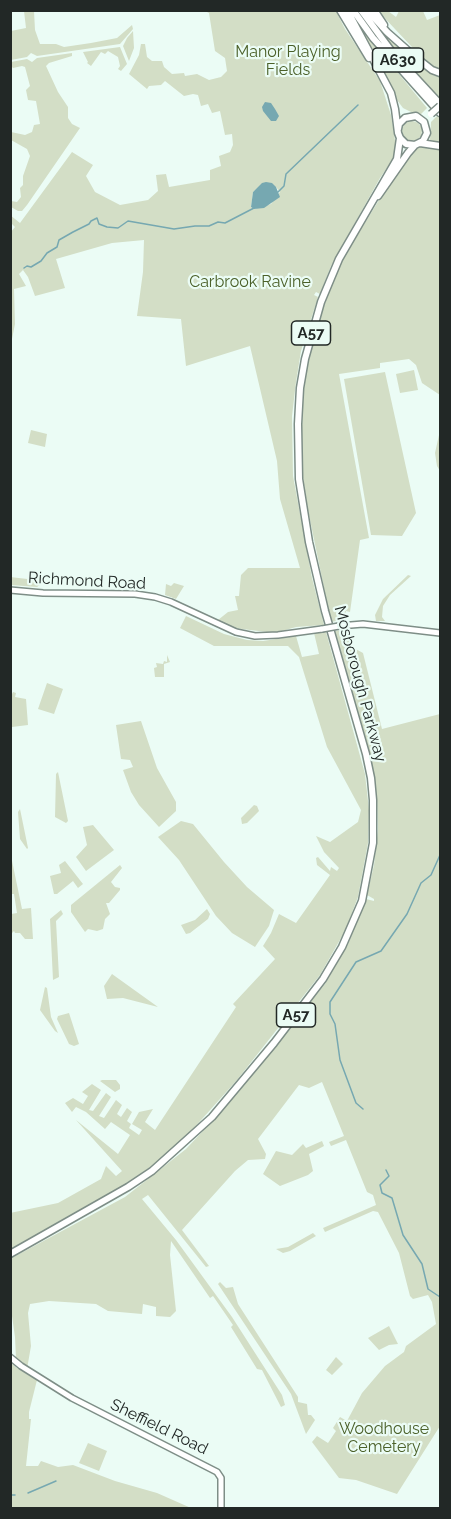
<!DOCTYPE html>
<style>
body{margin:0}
#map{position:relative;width:451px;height:1519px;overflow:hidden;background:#ebfcf5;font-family:Raleway,sans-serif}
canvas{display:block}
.frame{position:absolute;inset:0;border:12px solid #222826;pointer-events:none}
</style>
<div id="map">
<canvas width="451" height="1519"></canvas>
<div class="frame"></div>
</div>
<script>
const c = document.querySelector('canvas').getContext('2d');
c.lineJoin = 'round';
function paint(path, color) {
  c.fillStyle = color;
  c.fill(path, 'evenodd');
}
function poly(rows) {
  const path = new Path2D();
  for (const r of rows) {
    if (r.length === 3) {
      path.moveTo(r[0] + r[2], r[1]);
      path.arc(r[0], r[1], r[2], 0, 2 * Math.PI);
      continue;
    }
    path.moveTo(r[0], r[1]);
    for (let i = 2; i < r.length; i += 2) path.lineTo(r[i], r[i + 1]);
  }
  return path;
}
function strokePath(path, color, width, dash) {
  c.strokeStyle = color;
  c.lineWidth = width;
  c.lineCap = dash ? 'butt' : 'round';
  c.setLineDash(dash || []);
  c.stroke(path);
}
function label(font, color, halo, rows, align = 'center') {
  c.font = font + ' Raleway,sans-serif';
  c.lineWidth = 4.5;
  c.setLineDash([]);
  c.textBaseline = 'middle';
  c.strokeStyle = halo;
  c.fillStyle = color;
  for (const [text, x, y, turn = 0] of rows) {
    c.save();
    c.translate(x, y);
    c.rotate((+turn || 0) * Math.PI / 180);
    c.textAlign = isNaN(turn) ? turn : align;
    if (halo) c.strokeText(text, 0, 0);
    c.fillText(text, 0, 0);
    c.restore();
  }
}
paint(poly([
 [24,11,34,11,35,30,40,44,56,44,64,47,91,43,117,38,132,25,133,29,120,44,37,56,31,53,27,57,11,60,11,31,26,28],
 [205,11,336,11,345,29,380,81,391,115,396,147,393,159,380,178,331,266,320,294,316,292,314,295,318,297,301,351,296,382,292,416,293,476,312,578,324,625,296,627,275,633,234,628,218,620,228,612,238,610,235,596,239,596,241,575,248,568,300,568,280,499,277,461,250,346,186,366,181,319,137,316,143,272,144,240,112,243,56,259,65,288,35,296,28,277,23,270,19,274,26,286,14,289,15,324,11,344,10,233,15,227,11,223,10,215,20,223,72,152,93,165,86,176,95,192,120,205,148,200,158,191,156,175,166,174,169,187,210,180,210,170,221,166,219,156,230,152,233,145,232,134,225,135,220,111,212,113,208,104,201,106,198,95,193,94,184,96,165,81,161,85,149,86,147,89,129,74,139,55,141,44,145,44,147,57,152,61,162,61,164,67,172,74,184,73,185,76,197,74,209,80,221,77,227,71,225,58,215,51,209,13],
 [276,187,280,192,271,204,254,209,251,207,253,192,258,188],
 [378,11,388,11,396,17,399,11,423,11,427,20,440,15,440,69,428,64],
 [379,29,433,75,440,77,440,100,394,49],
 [133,31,134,48,129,61,123,46,127,38],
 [365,33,427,108,421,114,413,113,403,108,397,100,364,34],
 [120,47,127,64,121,71,118,69,120,66,118,57,108,51,105,54,101,52,91,66,87,63,88,62,83,52],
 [72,53,72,56,49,63,46,66,58,92,68,107,68,118,72,124,80,128,27,205,22,211,18,211,11,207,11,201,17,202,21,197,20,188,23,185,23,176,30,156,27,149,11,140,11,132,25,135,32,132,34,125,40,124,36,101,28,100,26,90,30,86,25,67,22,66,13,68,11,66,11,62,27,59,32,62,37,58],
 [438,115,440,118,440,143,430,140,431,122],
 [412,131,10],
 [422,146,440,150,440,395,422,383,416,365,409,359,380,363,380,368,339,374,369,538,360,540,350,612,346,611,346,619,331,622,308,510,301,465,303,390,308,360,316,329,330,289,345,255,392,179,414,149],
 [414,370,418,390,400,393,396,374],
 [385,372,416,513,402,536,371,535,344,379],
 [31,430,47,434,45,447,28,443],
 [439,435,440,436,440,471,437,466,435,453],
 [408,575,411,576,390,595,383,606,382,617,385,621,376,621,375,615,383,599],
 [10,577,36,580,38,580,40,585,37,587,11,585],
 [174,583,184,586,176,599,165,595,166,584,171,586],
 [186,616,224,634,247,640,263,641,296,636,302,657,319,654,314,633,326,632,365,774,369,810,368,843,358,897,345,931,320,975,237,1080,185,1138,161,1159,125,1186,11,1249,10,1213,58,1203,101,1179,106,1166,116,1176,122,1171,76,1120,118,1154,130,1135,111,1122,105,1129,86,1112,76,1107,72,1112,65,1103,73,1098,83,1104,88,1096,82,1092,92,1084,101,1090,89,1110,93,1111,106,1093,111,1097,99,1116,104,1118,116,1100,122,1105,117,1114,121,1117,127,1108,132,1112,127,1121,131,1124,129,1128,139,1135,142,1130,132,1124,139,1112,153,1109,145,1122,155,1130,236,1007,233,1004,275,959,263,946,271,933,279,914,296,923,330,875,317,865,316,858,318,857,330,871,331,867,337,871,339,868,324,852,316,836,330,842,358,822,361,810,327,747,299,657,288,646,214,646,180,628],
 [350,629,352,647,363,653,382,729,440,714,440,1426,397,1494,356,1480,339,1478,312,1442,317,1436,328,1443,336,1431,333,1428,340,1417,347,1421,362,1393,385,1366,404,1352,406,1346,436,1324,432,1302,428,1295,413,1299,410,1296,399,1253,378,1212,373,1211,325,1232,323,1228,376,1205,373,1195,367,1192,346,1140,331,1146,329,1142,344,1136,322,1082,309,1088,299,1085,258,1139,266,1154,265,1159,248,1160,235,1171,182,1230,209,1266,206,1267,148,1195,142,1199,176,1240,232,1317,282,1395,285,1405,281,1407,262,1370,257,1369,231,1327,233,1325,213,1296,210,1298,171,1241,170,1255,176,1311,170,1317,156,1316,156,1307,143,1304,142,1314,108,1311,96,1304,49,1301,30,1304,28,1313,31,1346,27,1369,16,1359,15,1337,11,1309,10,1259,125,1197,186,1149,216,1117,325,984,348,944,366,899,374,901,374,899,367,895,374,865,378,829,377,799,364,734,335,631],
 [167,655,170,662,164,664,164,677,155,677,154,668,157,667,156,663,163,664,164,661,167,662],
 [47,683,63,689,54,714,38,709],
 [13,692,16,693,15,697,26,699,28,725,12,727,10,698],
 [141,721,157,768,176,802,176,811,159,827,139,805,131,792,123,770,133,767,130,760,121,759,116,725],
 [58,772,68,821,66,823,55,817,56,774],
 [254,805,257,806,259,811,247,823,242,824,241,818],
 [20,809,28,848,27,849,20,839,18,812],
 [181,821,193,824,224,862,247,887,274,910,269,926,255,947,232,933,216,916,179,860,158,837],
 [93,825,114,850,86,871,76,857,87,845,83,827],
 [11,856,22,909,31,908,33,939,25,939,20,933,15,933,14,931,11,934,11,914,17,913,14,894,12,894,11,888],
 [65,861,83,884,78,888,73,881,57,894,54,894,50,876,61,873,59,865],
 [120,865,122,868,111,882,115,887,120,888,120,890,109,903,106,903,110,914,105,919,103,929,97,931,88,929,85,932,71,912,71,905],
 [207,909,210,914,208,919,190,933,186,934,181,925,195,920],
 [61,910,63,914,56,921,59,977,53,980,50,919],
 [112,974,158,1007,123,998,107,999,104,986],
 [45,987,47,988,51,1017,58,1033,55,1031,40,1010],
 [69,1013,79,1044,74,1046,69,1044,57,1019,58,1016],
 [102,1080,116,1080,120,1085,120,1089,115,1092,100,1081],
 [322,1141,324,1146,309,1154,313,1171,308,1175,280,1186,263,1174,276,1151,292,1155,303,1144,306,1148],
 [313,1233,316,1236,290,1251,283,1253,276,1249,288,1247],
 [220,1282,226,1288,233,1287,238,1304,298,1397,298,1402,307,1404,308,1415,311,1415,315,1420,306,1434,291,1394,218,1284],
 [389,1326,398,1344,389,1345,379,1350,368,1338],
 [336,1357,343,1364,332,1375,326,1370],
 [10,1362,17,1368,37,1380,29,1412,29,1419,31,1419,26,1466,38,1466,41,1461,58,1467,73,1465,115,1481,157,1493,191,1508,11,1508],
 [88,1443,107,1451,99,1471,79,1463]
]), '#d3dec6');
paint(poly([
 [265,102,271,103,275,109,279,116,276,121,271,121,263,111,262,107],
 [266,182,272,183,276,187,280,197,264,208,254,209,251,207,253,192,262,183]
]), '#76a8b1');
strokePath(poly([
 [278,192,284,186,286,174,358,105],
 [24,268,27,266,31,267,41,261,47,253,57,247,59,240,73,232,89,224,91,221,97,218,99,224,107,227,118,228,128,221,174,229,195,226,209,226,218,222,225,223,254,208],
 [363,1109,356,1103,340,1060,335,1024,330,1014,330,1002,356,962,381,951,407,914,421,883,431,875,440,855],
 [386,1170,389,1176,380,1185,382,1193,392,1198,403,1235,422,1264,428,1289,440,1297],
 [28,1493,56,1481],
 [10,1495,15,1495]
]), '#76a8b1', 1.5);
const secondary = poly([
 [10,590,43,593,135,594,155,597,171,602,236,632,255,636,278,635,322,629],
 [339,626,363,624,440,633],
 [10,1357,21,1366,72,1398,217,1472,221,1478,221,1508]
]);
const trunk = poly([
 [340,10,369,58],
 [347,10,391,93,395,109,398,133,400,138,406,144,415,145,423,141,427,133,424,122,416,116,405,118,399,124,398,129],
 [353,10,373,38,440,113],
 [361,10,392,52,440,104],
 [367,10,387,32,413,55,432,70,440,73],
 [374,10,384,25],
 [420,143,440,146],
 [378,196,408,153,415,145],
 [10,1254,128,1187,152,1171,212,1117,274,1043,323,979,342,947,362,901,373,843,373,800,371,778,366,754,325,611,309,542,299,479,298,424,300,388,305,359,321,302,339,259,397,159,400,138]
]);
strokePath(secondary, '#7e8e87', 8);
strokePath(trunk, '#7e8e87', 9);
strokePath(secondary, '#fff', 5);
strokePath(trunk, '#fff', 6);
const secondaryBridge = poly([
 [322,629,339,626]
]);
const trunkBridge = poly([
 [431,114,440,106]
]);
strokePath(secondaryBridge, '#7e8e87', 8, []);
strokePath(trunkBridge, '#7e8e87', 9, []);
strokePath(secondaryBridge, '#fff', 5);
strokePath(trunkBridge, '#fff', 6);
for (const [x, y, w] of [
 [398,60,51],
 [311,333,39],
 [296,1015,39]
]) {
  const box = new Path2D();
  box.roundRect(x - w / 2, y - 12, w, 24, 4.5);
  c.fillStyle = '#ebfcf5';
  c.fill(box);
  strokePath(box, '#222826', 1.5);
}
label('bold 15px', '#222826', null, [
 ["A630",398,60],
 ["A57",311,333],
 ["A57",296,1015]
]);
label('16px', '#4b6029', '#ebfcf5', [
 ["Manor Playing",288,52],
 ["Fields",288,70],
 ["Carbrook Ravine",250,282],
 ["Woodhouse",384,1429],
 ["Cemetery",384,1447]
]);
label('16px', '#222826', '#ebfcf5', [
 ["Richmond Road",87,581,3],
 ["Mosborough Parkway",360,684,75],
 ["Sheffield Road",159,1427,26]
]);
</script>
